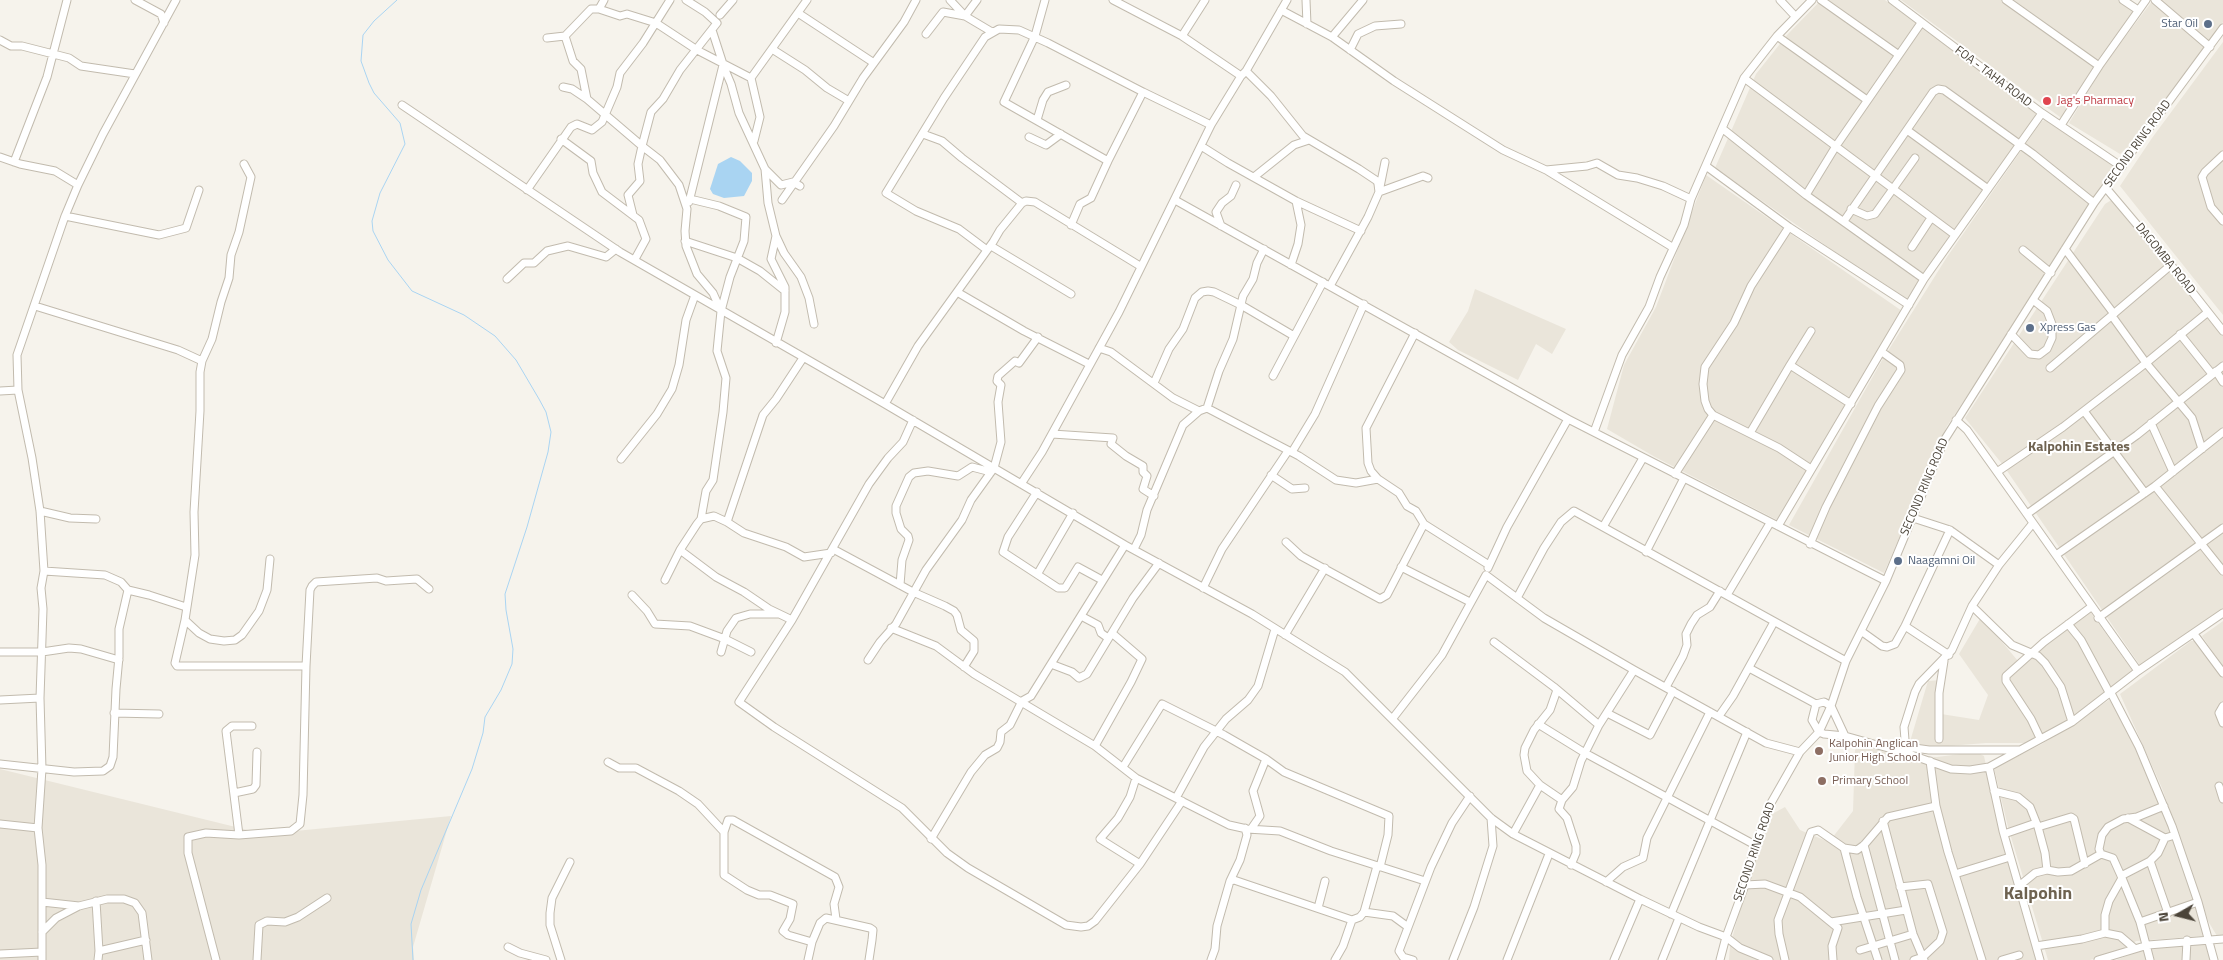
<!DOCTYPE html>
<style>
body{margin:0}
#map{position:relative;width:2223px;height:960px;overflow:hidden;background:#f6f3ec;font-family:"Titillium Web",sans-serif}
canvas{display:block}
.north{position:absolute;left:2153px;top:890px;width:50px;height:50px;-webkit-text-stroke:4px #fff;paint-order:stroke;rotate:262deg;font-size:14px;font-weight:700;line-height:20px;text-align:center;color:#4b4439}
.north::after{content:'';display:block;margin:auto;width:18px;height:22px;background:#4b4439;clip-path:polygon(50% 0,100% 100%,50% 72%,0 100%)}
</style>
<div id="map">
<canvas width="2223" height="960"></canvas>
<div class="north">N</div>
</div>
<script>
const c = document.querySelector('canvas').getContext('2d');
c.lineJoin = 'round';
function paint(path, color) {
  c.fillStyle = color;
  c.fill(path, 'evenodd');
}
function poly(rows) {
  const path = new Path2D();
  for (const r of rows) {
    path.moveTo(r[0], r[1]);
    for (let i = 2; i < r.length; i += 2) path.lineTo(r[i], r[i + 1]);
  }
  return path;
}
function strokePath(path, color, width, dash) {
  c.strokeStyle = color;
  c.lineWidth = width;
  c.lineCap = dash ? 'butt' : 'round';
  c.setLineDash(dash || []);
  c.stroke(path);
}
function label(font, color, halo, rows, align = 'center') {
  c.font = font + ' "Titillium Web",sans-serif';
  c.lineWidth = 4;
  c.setLineDash([]);
  c.textBaseline = 'middle';
  c.strokeStyle = halo;
  c.fillStyle = color;
  for (const [text, x, y, turn = 0] of rows) {
    c.save();
    c.translate(x, y);
    c.rotate((+turn || 0) * Math.PI / 180);
    c.textAlign = isNaN(turn) ? turn : align;
    if (halo) c.strokeText(text, 0, 0);
    c.fillText(text, 0, 0);
    c.restore();
  }
}
paint(poly([
 [1821,0,1885,0,2034,109,2036,117,1908,303,1715,168,1756,74,1787,35],
 [1901,0,2120,0,2136,11,2064,120],
 [2153,0,2223,0,2223,22,2142,134,2120,154,2069,123,2104,65],
 [2223,42,2223,315,2120,186,2152,138],
 [2046,119,2111,160,2115,167,2052,269,1947,426,1884,573,1789,525,1881,362,1947,257,2041,122],
 [1706,175,1902,311,1779,521,1655,457,1607,429,1624,365,1656,307],
 [2113,199,2223,335,2223,610,2141,667,2003,465,1965,418,2105,204],
 [1475,289,1566,329,1552,354,1536,344,1518,380,1458,350,1449,342,1468,311],
 [2089,610,2134,673,2110,692,2048,733,2026,743,1986,743,1923,748,1909,745,1928,681,1942,680,1941,714,1979,720,1988,695,1959,654,1981,617,2018,661],
 [2223,621,2223,667,2202,636],
 [2191,641,2196,641,2223,678,2223,936,2217,936,2208,921,2162,788,2120,694],
 [2109,700,2113,701,2151,780,2179,855,2205,936,2136,941,2126,950,2090,960,2048,960,2008,827,1994,768,2042,744],
 [1860,745,1899,756,1937,757,1976,752,1984,756,1995,807,2039,960,1729,960,1730,946,1750,872,1772,814,1785,807,1800,830,1829,842,1853,811,1855,750],
 [0,769,264,834,451,816,413,947,414,960,0,960],
 [2208,944,2212,960,2116,960,2150,947]
]), '#eae5da');
paint(poly([
 [731,157,740,161,752,173,752,181,744,196,724,198,713,194,710,189,718,164]
]), '#a9d4f2');
strokePath(poly([
 [397,0,374,21,363,35,361,61,369,83,374,93,400,123,405,144,380,193,372,221,373,231,388,260,412,291,464,315,495,336,516,360,539,399,546,412,551,432,548,452,527,527,505,594,506,610,513,649,512,664,501,690,485,717,483,733,472,769,421,890,411,924,413,960]
]), '#a9d4f2', 1);
const minor = poly([
 [135,0,161,14,164,23],
 [686,0,705,12,717,23,680,70,663,99,651,112,642,146,660,160,679,185,687,209,685,231,686,246,697,274,713,293,721,311],
 [950,0,965,16,992,32],
 [1045,0,1035,36,1004,102,1108,161,1143,92,1211,125],
 [1113,0,1182,36,1241,76],
 [1306,0,1307,24],
 [1780,0,1795,16],
 [1821,0,1899,55],
 [1892,0,2042,113,2122,167],
 [2006,0,2099,66],
 [2123,0,2138,10],
 [2155,0,2210,47],
 [599,9,620,16,627,14,656,23,697,50,751,78,807,0],
 [1281,10,1332,37,1394,81,1503,150,1546,170,1672,247],
 [798,13,874,63],
 [720,15,733,0],
 [712,30,723,64],
 [926,34,943,12,965,16,977,0],
 [565,36,573,61,581,69,587,99,642,146,638,164,640,181,628,195,633,215],
 [1182,36,1205,0],
 [1777,36,1867,100],
 [1332,37,1363,0],
 [547,38,565,36,591,9,599,9,604,0],
 [0,40,11,46,22,46,69,58,81,66,135,74],
 [772,49,805,70,827,88,849,101],
 [1350,50,1358,34,1375,26,1401,24],
 [1246,71,1271,96,1303,136,1359,169,1377,181,1378,184,1379,192,1368,217,1330,286],
 [751,78,760,117,754,141],
 [1744,78,1955,235],
 [563,87,572,89,587,99],
 [402,105,620,252,885,404],
 [1037,120,1043,100,1048,92,1066,85],
 [2061,125,2099,66,2146,0],
 [1723,129,1806,195,1924,279],
 [1907,130,1988,189],
 [923,134,942,141,962,158,1022,203],
 [1029,137,1046,145,1061,134],
 [561,139,591,161,593,173,602,192,639,220,646,239,635,259],
 [1201,146,1228,163,1296,201,1361,231],
 [2223,155,2205,172,2202,177,2211,207,2223,221],
 [0,157,20,164,55,171,78,185],
 [14,162,47,77,67,0],
 [1385,162,1379,192,1423,176,1428,178],
 [244,164,251,177,239,232,231,255,229,278,221,302,212,339,202,361,200,372,200,411,194,512,195,555,185,620,199,633,210,639,224,641,235,640,242,635,259,611,267,590,270,559],
 [1706,166,1789,227,1909,305],
 [765,169,768,203,776,236,771,259,785,287,785,312,776,343],
 [1546,170,1587,166,1597,163,1618,175,1637,178,1663,186,1691,199],
 [1254,177,1294,145,1309,140],
 [2106,188,2171,265,2223,331],
 [527,190,571,127,577,124,592,130,602,122,617,87,620,73,643,43,670,0],
 [1806,195,1836,146,1921,23],
 [690,199,719,206,746,217,744,241,730,277,721,311,717,351,726,378,723,412,713,480,706,491,701,519],
 [782,200,834,126,863,78,904,22,916,0],
 [1175,200,1568,419,1886,581],
 [689,202,723,65,731,84,739,113,765,169,781,185,793,182,800,186],
 [1851,209,1867,216,1875,214,1915,158],
 [65,216,159,235,186,228,199,190],
 [1844,221,1933,92,1938,89,1944,90,2033,154,2094,203],
 [1071,225,1080,204,1091,198,1108,161],
 [1221,226,1216,212,1222,203,1231,196,1236,185],
 [1789,227,1751,286,1734,323,1705,367,1703,384,1705,401,1708,409,1713,415,1779,448,1811,469],
 [776,236,784,253,801,277,809,298,814,324],
 [685,241,737,258,760,271,785,291],
 [991,246,1071,294],
 [1912,247,1931,218],
 [2065,249,2114,314],
 [987,250,959,229,916,211,886,193,944,98,985,37,999,29,1019,30,1048,43,1143,92],
 [2023,250,2051,273],
 [1291,265,1298,244,1301,225,1296,201],
 [1140,266,1035,202,1026,201,1022,203,1000,230,993,242,918,346,885,404,1125,545,1252,614,1345,672,1491,818,1513,834,1640,899,1699,927,1726,937,1740,948,1769,960],
 [507,279,524,263,534,263,547,251,568,246,606,257,616,249],
 [957,292,1024,331,1089,364],
 [35,306,178,350,202,361],
 [2112,316,2146,363,2192,418,2202,449],
 [1415,333,1366,428,1368,463,1371,471,1378,479,1399,493,1407,506,1416,511,1424,524,1489,565],
 [2011,334,2030,354,2039,355,2047,349,2052,338,2052,324,2047,311,2033,300],
 [2180,334,2212,374],
 [1099,348,1111,352,1173,398,1199,411],
 [1790,365,1811,331],
 [2050,368,2171,265],
 [2216,371,2223,382],
 [1273,376,1323,282],
 [1154,383,1169,349,1183,329,1195,298,1202,292,1208,291,1214,292,1241,305,1294,336],
 [0,391,18,390],
 [1207,408,1219,371,1233,339,1243,296,1253,279,1257,263,1264,249],
 [2084,411,2145,493],
 [913,420,903,442,888,458,869,484,792,620,739,702,774,727,902,808,947,853,968,868,1066,925,1081,927,1088,926,1095,921,1140,864,1182,801],
 [1956,420,1967,430,1997,472,2138,671],
 [2151,423,2173,472],
 [1594,432,1622,355,1649,307,1660,277,1684,225,1691,199,1744,78,1777,36,1812,0],
 [1750,433,1790,365,1851,404],
 [1052,434,1113,438,1111,444,1126,456,1143,466,1143,472,1147,476,1143,489,1154,496],
 [1292,452,1315,414,1364,304],
 [621,459,657,414,672,389,679,365,686,320,695,295],
 [1997,472,2063,427,2146,363,2208,312],
 [1675,474,1713,415],
 [1271,475,1292,489,1305,488],
 [1021,484,1042,452,1119,312,1211,125,1241,76,1246,71,1287,0],
 [2155,486,2223,571],
 [1037,492,1008,537,1003,552,1058,588,1065,588,1078,567,1102,580],
 [40,511,70,518,96,519],
 [2027,514,2137,435,2223,366],
 [1913,518,1950,530,1999,565],
 [727,522,763,415,776,399,803,358],
 [1778,526,1924,279,2042,113],
 [1603,527,1643,458],
 [1286,542,1301,556,1380,599,1387,595,1424,524],
 [1810,544,1826,507,1878,406,1901,370,1900,365,1882,352],
 [833,549,913,592,945,606,954,611,957,615,961,630,974,641,974,651,964,667],
 [1134,549,1141,535,1147,510,1183,425,1199,411,1207,408,1299,456,1336,480,1356,483,1378,479],
 [680,550,716,577,744,592,769,609,792,620],
 [1646,552,1684,478],
 [2056,555,2155,486,2223,432],
 [1401,567,1470,602],
 [1488,568,1507,527,1568,419],
 [44,571,105,575,121,582,128,590,149,595,186,607],
 [1038,573,1073,513],
 [665,580,680,550,697,524,701,519,714,516,727,522,744,533,786,547,804,557,831,553],
 [900,585,902,560,909,540,908,536,901,529,896,513,896,506,909,477,914,473,928,471,958,476,972,467,991,472],
 [1203,588,1222,549,1288,451],
 [632,595,647,611,655,624,690,626,725,639,751,652],
 [1727,595,1770,523],
 [1517,598,1544,548,1561,522,1574,511,1846,661],
 [1972,606,2012,645,2038,656,2045,663,2061,687,2072,722],
 [1081,616,1098,625,1101,633,1108,638],
 [2098,618,2223,528],
 [185,620,175,663,177,666,306,666],
 [2068,624,2081,640,2110,694],
 [1905,626,1949,655],
 [891,628,936,646,974,674,1095,746,1136,778,1229,825,1247,829,1280,831,1331,851,1425,881],
 [1861,631,1882,646,1887,647,1895,644,1905,626,1950,530],
 [2194,634,2223,673],
 [1285,635,1325,568],
 [1494,642,1554,687,1599,725],
 [0,652,42,652,69,648,81,649,119,660],
 [721,652,727,631,736,618,750,614,779,614],
 [868,660,880,642,896,624,926,570,962,520,971,500,994,468,1001,442,998,402,1001,385,997,381,998,376,1015,361,1019,363,1038,337],
 [1051,664,1072,672,1079,678,1087,674,1133,598,1159,563],
 [1749,668,1816,704,1824,702,1831,706,1845,736],
 [1666,687,1683,656,1687,645,1686,634,1691,624,1697,615,1710,607,1720,591],
 [1557,690,1550,710,1534,730,1525,748,1524,755,1527,771,1540,785,1562,800],
 [2111,693,2139,747,2172,826,2198,902,2214,960],
 [0,700,40,698],
 [1816,704,1812,720,1819,732,1824,734,1845,736,1906,753,1951,769,1970,770,1989,767,2072,722,2138,671,2223,613],
 [2223,706,2219,713,2223,723],
 [114,713,159,714],
 [1607,713,1650,735,1673,691],
 [1719,716,1733,696,1774,622],
 [1393,718,1442,655,1486,575,1544,618,1634,670,1766,743,1800,752],
 [1538,724,1585,753,1755,845],
 [2040,738,2031,719,2006,681,2006,676,2044,642,2091,607],
 [1939,739,1939,693,1944,661],
 [1095,746,1131,682,1142,659,1113,634],
 [1907,747,1929,750,2020,750],
 [1906,753,1904,727,1915,692,1919,684,1952,650,1972,606,1999,565,2033,523],
 [1930,761,1936,806,1948,852,1982,960],
 [608,762,619,768,636,768,679,791,698,804,724,832],
 [0,764,74,772,103,771,110,766,113,757,116,689,119,657,119,629,128,590],
 [1123,767,1162,704,1224,735,1266,759,1284,772,1389,816,1388,835,1380,867],
 [1989,767,2003,831,2040,960],
 [1136,778,1130,797,1118,818,1100,839,1140,864],
 [2219,786,2223,799],
 [1994,791,2018,797,2030,807,2038,827,2045,853,2047,870],
 [234,793,253,789,256,785,257,752],
 [1176,798,1204,747,1226,719,1248,700,1258,686,1275,629],
 [2128,818,2165,838],
 [1883,821,1913,934,1924,960],
 [0,824,38,828],
 [2038,827,2071,817,2074,819,2085,864],
 [1245,828,1247,835,1240,860,1230,881,1234,880,1352,920,1360,917,1364,912,1377,866],
 [1251,829,1260,816,1253,791,1266,759],
 [1513,834,1540,785],
 [2004,834,2036,823],
 [239,835,226,731,232,726,252,726],
 [931,839,971,772,985,755,997,748,1000,742,1001,732,1010,725,1022,701,1031,696,1125,545],
 [1864,845,1895,960],
 [1844,848,1857,897,1878,960],
 [2150,861,2168,913],
 [1571,865,1576,853,1576,846,1567,818,1559,809,1562,800,1573,787,1581,761,1599,725,1634,670],
 [1955,874,2010,857],
 [2121,876,2150,861,2158,853,2165,838,2175,835],
 [2122,878,2140,922,2150,960],
 [1606,882,1623,867,1643,858,1647,838,1710,712],
 [1745,885,1765,884,1800,897,1838,928,1832,946,1833,960],
 [2019,886,2035,873,2047,870,2058,872,2071,871,2101,854],
 [1900,887,1928,884,1943,932,1940,941,1923,957,1914,960],
 [96,901,99,951],
 [42,902,79,906],
 [1318,908,1325,881],
 [1364,912,1393,916,1408,927],
 [1671,914,1747,732],
 [1831,922,1906,910],
 [2140,922,2198,902],
 [42,932,56,918,79,906,107,899,124,899,135,903,142,913,148,960],
 [2105,933,2105,915,2109,901,2122,878,2113,858,2101,854,2099,849,2102,835,2108,827,2123,819,2137,817,2164,806],
 [812,942,788,935,783,931,790,919,793,904,770,895,759,895,747,890,724,875,724,832,728,820,733,820,835,877,839,887,834,904,836,919],
 [2036,946,2082,939,2105,933,2120,936,2134,948],
 [508,947,520,953,546,960],
 [1860,950,1913,934],
 [0,954,42,952],
 [42,960,42,865,38,828,42,769,40,698,43,609,41,588,44,571,40,511,32,458,18,390,17,355,65,216,78,185,103,134,176,0],
 [98,960,99,951,146,940],
 [216,960,188,853,188,837,206,833,239,835,291,831,300,824,303,795,306,666,310,590,312,586,316,582,377,578,386,581,417,579,429,589],
 [257,960,259,925,267,921,285,922,298,917,327,898],
 [561,960,550,925,550,913,552,898,570,862],
 [808,960,812,942,820,923,826,918,870,928,873,930,872,940,869,960],
 [1211,960,1215,949,1217,926,1230,881],
 [1335,960,1343,946,1352,920],
 [1413,960,1403,957,1399,951,1431,867,1452,823,1470,796],
 [1453,960,1474,907,1493,846,1491,818],
 [1507,960,1549,854],
 [1614,960,1640,899],
 [1662,960,1679,918],
 [1720,960,1726,937,1745,885,1755,845,1771,803,1800,752,1819,732,1831,706,1846,661,1886,581,1945,439,2094,203,2223,28],
 [1785,960,1779,934,1778,920,1811,832,1818,830,1844,848,1857,850,1864,845,1888,817,1936,806],
 [2002,960,2019,955],
 [2098,960,2148,945,2223,939],
 [2186,960,2187,940]
]);
strokePath(minor, '#c2bbae', 9);
strokePath(minor, '#fff', 7);
for (const [x, y, r, color] of [
 [2208,24,5,"#5c6f8a"],
 [2047,101,5,"#e0444e"],
 [2030,328,5,"#5c6f8a"],
 [1898,561,5,"#5c6f8a"],
 [1819,751,5,"#8d6e63"],
 [1822,781,5,"#8d6e63"]
]) {
  const dot = new Path2D();
  dot.arc(x, y, r, 0, 2 * Math.PI);
  c.fillStyle = color;
  c.fill(dot);
  strokePath(dot, '#fff', 2);
}
label('12px', '#4e5e75', '#fff', [
 ["Star Oil",2198,24,"right"],
 ["Xpress Gas",2040,328],
 ["Naagamni Oil",1908,561]
], 'left');
label('12px', '#4b4439', '#fff', [
 ["FOA - TAHA ROAD",1993,77,37],
 ["SECOND RING ROAD",2138,144,-54],
 ["DAGOMBA ROAD",2165,259,51],
 ["SECOND RING ROAD",1925,487,-67],
 ["SECOND RING ROAD",1755,852,-71]
]);
label('12px', '#be3a42', '#fff', [
 ["Jag's Pharmacy",2057,101]
], 'left');
label('12px', '#785e54', '#fff', [
 ["Kalpohin Anglican",1829,744],
 ["Junior High School",1829,758],
 ["Primary School",1832,781]
], 'left');
label('bold 14px', '#6e6250', '#fff', [
 ["Kalpohin Estates",2079,448]
]);
label('bold 18px', '#6e6250', '#fff', [
 ["Kalpohin",2038,895]
]);
</script>
